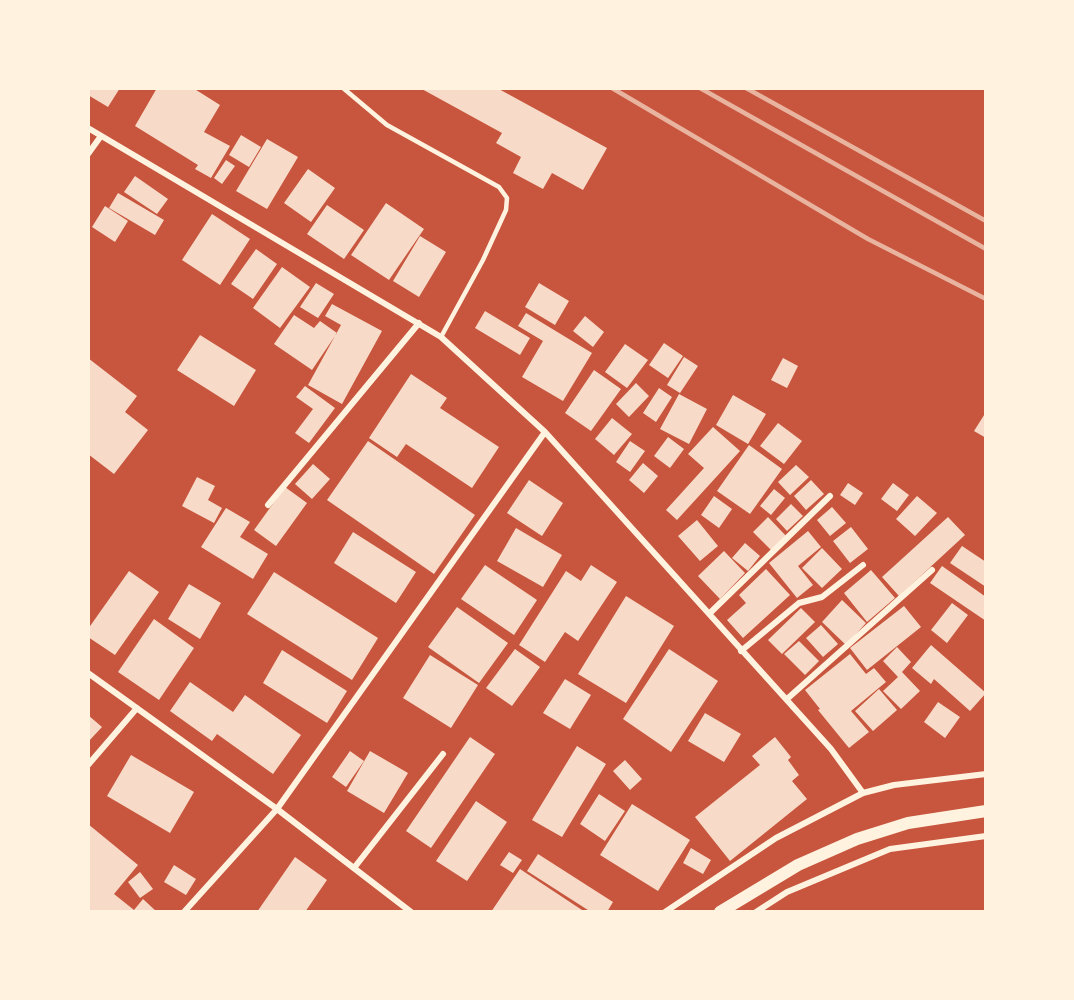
<!DOCTYPE html>
<style>
body{margin:0}
#map{position:relative;width:1074px;height:1000px;overflow:hidden;background:#c8553d;font-family:"Crimson Pro",serif}
canvas{display:block}
.frame{position:absolute;inset:0;border:90px solid #fff3e0;pointer-events:none}
</style>
<div id="map">
<canvas width="1074" height="1000"></canvas>
<div class="frame"></div>
</div>
<script>
const c = document.querySelector('canvas').getContext('2d');
c.lineJoin = 'round';
function paint(path, color) {
  c.fillStyle = color;
  c.fill(path, 'evenodd');
}
function poly(rows) {
  const path = new Path2D();
  for (const r of rows) {
    path.moveTo(r[0], r[1]);
    for (let i = 2; i < r.length; i += 2) path.lineTo(r[i], r[i + 1]);
  }
  return path;
}
function strokePath(path, color, width, dash) {
  c.strokeStyle = color;
  c.lineWidth = width;
  c.lineCap = dash ? 'butt' : 'round';
  c.setLineDash(dash || []);
  c.stroke(path);
}
paint(poly([
 [88,88,120,88,108,107,88,95],
 [157,88,193,88,220,105,204,132,230,146,211,178,195,169,198,165,135,126],
 [420,88,497,88,607,148,583,190,552,173,543,189,513,173,521,157,496,143,502,133],
 [241,135,261,147,249,167,229,155],
 [267,139,298,157,267,209,236,191],
 [226,160,235,166,222,184,214,178],
 [308,169,335,188,311,222,284,203],
 [135,176,168,199,157,214,124,192],
 [118,193,164,220,155,235,109,208],
 [386,203,424,229,389,280,351,255],
 [327,205,364,230,344,259,307,234],
 [105,206,128,221,115,242,92,227],
 [212,214,250,239,220,285,182,260],
 [420,236,446,252,419,297,393,281],
 [256,249,277,264,253,299,231,284],
 [282,267,310,287,280,328,253,308],
 [316,283,334,294,318,318,300,307],
 [539,283,569,301,555,325,525,307],
 [332,304,382,331,342,404,308,385,341,325,325,316],
 [485,311,530,338,520,355,475,328],
 [526,313,592,353,563,401,522,377,543,341,518,326],
 [294,315,314,328,320,321,337,333,312,370,274,344],
 [585,316,604,332,593,347,573,331],
 [200,335,256,370,234,406,177,370],
 [664,343,683,356,668,378,649,365],
 [625,344,648,360,627,388,605,372],
 [684,357,698,366,680,393,667,385],
 [88,358,137,396,125,412,148,430,114,474,88,454],
 [783,358,798,366,787,388,771,380],
 [594,370,621,389,591,431,565,413],
 [411,374,447,398,440,408,499,447,472,488,406,444,397,457,369,438],
 [636,383,649,396,629,417,616,404],
 [305,386,335,408,309,443,295,433,313,409,296,397],
 [659,388,672,397,656,422,643,413],
 [679,394,707,409,689,444,660,429],
 [733,395,766,414,748,444,716,425],
 [986,412,986,438,974,431],
 [612,418,632,434,614,455,595,439],
 [778,423,802,441,784,464,760,446],
 [713,427,740,451,677,520,666,510,704,468,688,454],
 [668,437,684,449,670,468,654,456],
 [368,441,475,515,434,574,327,500],
 [630,441,645,451,630,472,616,462],
 [749,445,782,469,750,514,717,491],
 [643,463,658,476,644,493,629,480],
 [313,464,330,479,312,499,295,484],
 [796,465,809,477,790,495,778,482],
 [197,477,215,486,208,500,222,508,214,523,182,506],
 [529,480,563,503,542,536,507,513],
 [811,480,824,494,806,510,794,496],
 [848,483,863,493,855,505,840,495],
 [893,483,909,495,897,511,881,499],
 [285,487,307,503,276,546,254,530],
 [774,489,785,498,771,515,760,506],
 [714,496,732,509,719,528,701,515],
 [917,496,937,513,915,536,896,519],
 [791,504,803,516,787,531,776,519],
 [832,507,846,523,830,536,817,520],
 [226,508,250,522,240,537,268,554,253,579,201,547],
 [768,517,787,537,772,551,753,532],
 [948,517,965,535,899,596,882,577],
 [697,520,718,546,700,561,678,536],
 [851,527,868,549,850,563,833,541],
 [516,528,562,555,543,587,497,561],
 [808,531,821,547,798,566,813,585,797,598,769,563],
 [353,532,416,572,396,603,334,563],
 [745,543,760,556,748,571,732,558],
 [962,546,986,562,986,587,950,563],
 [822,548,842,569,822,588,802,568],
 [724,551,745,573,720,599,698,576],
 [485,565,537,600,514,635,461,599],
 [591,565,617,582,578,641,565,632,545,662,519,645,566,571,581,581],
 [942,566,986,597,986,621,930,583],
 [766,569,790,595,743,638,727,620,746,603,739,595],
 [871,570,895,598,867,622,844,593],
 [129,571,159,592,115,655,88,637,88,629],
 [274,572,378,638,352,680,247,614],
 [189,584,221,603,200,639,168,619],
 [626,596,674,626,626,703,578,674],
 [842,600,866,623,846,645,822,622],
 [952,603,968,615,947,643,931,630],
 [904,606,921,627,867,670,850,648],
 [457,607,508,643,479,683,428,647],
 [801,608,815,622,782,654,768,640],
 [154,619,194,648,159,700,118,672],
 [821,625,838,644,823,657,806,638],
 [799,641,819,661,805,675,784,654],
 [931,645,986,693,970,711,934,679,931,684,912,668],
 [897,647,911,662,902,672,920,691,901,709,883,691,898,677,883,661],
 [515,649,540,667,512,706,486,688],
 [669,649,718,681,671,752,623,719],
 [282,650,347,691,327,723,263,683],
 [850,654,866,674,874,668,886,682,851,711,869,732,849,748,818,710,820,709,805,690],
 [430,655,478,685,451,728,403,698],
 [565,679,591,695,570,729,543,713],
 [190,682,233,712,245,695,301,735,273,774,217,734,212,741,170,711],
 [879,689,897,710,873,731,855,711],
 [938,702,960,717,945,738,924,722],
 [705,713,741,734,724,762,688,741],
 [88,715,102,727,88,742],
 [470,737,495,754,431,848,406,831],
 [775,737,791,757,788,760,799,775,792,781,807,799,730,861,695,817,760,765,752,756],
 [577,746,606,764,562,837,532,820],
 [350,751,364,761,346,787,332,777],
 [370,751,408,773,384,813,347,791],
 [131,755,194,792,170,833,107,796],
 [625,760,642,779,630,790,613,771],
 [599,794,625,811,605,841,580,824],
 [476,801,507,822,467,881,436,861],
 [632,804,690,840,658,891,600,855],
 [88,824,138,865,114,894,134,910,143,899,157,912,88,912],
 [691,848,711,860,703,874,683,863],
 [509,852,522,860,513,873,500,865],
 [538,854,613,902,607,912,591,912,527,871],
 [295,857,327,880,305,912,257,912],
 [174,865,196,879,186,895,164,882],
 [520,869,585,912,491,912],
 [140,872,153,889,140,898,128,882]
]), '#f7dbc8');
strokePath(poly([
 [343,88,387,125,499,187,507,198,506,210,483,260,441,337]
]), '#fff3e0', 4.5);
strokePath(poly([
 [88,128,441,337,545,432,831,749,863,793],
 [88,154,101,136],
 [268,505,419,323],
 [710,613,830,496],
 [741,651,799,603,822,597,863,565],
 [88,673,277,809,411,912],
 [787,699,932,570],
 [88,765,137,708],
 [354,868,443,754],
 [184,912,277,809,545,432],
 [665,912,776,838,863,793,894,785,986,774],
 [756,912,787,892,890,849,986,836]
]), '#fff3e0', 6);
strokePath(poly([
 [720,912,798,865,857,839,908,823,986,811]
]), '#fff3e0', 12);
strokePath(poly([
 [612,88,868,239,986,299],
 [700,88,986,249],
 [746,88,986,221]
]), '#e9b49f', 4.5);
</script>
